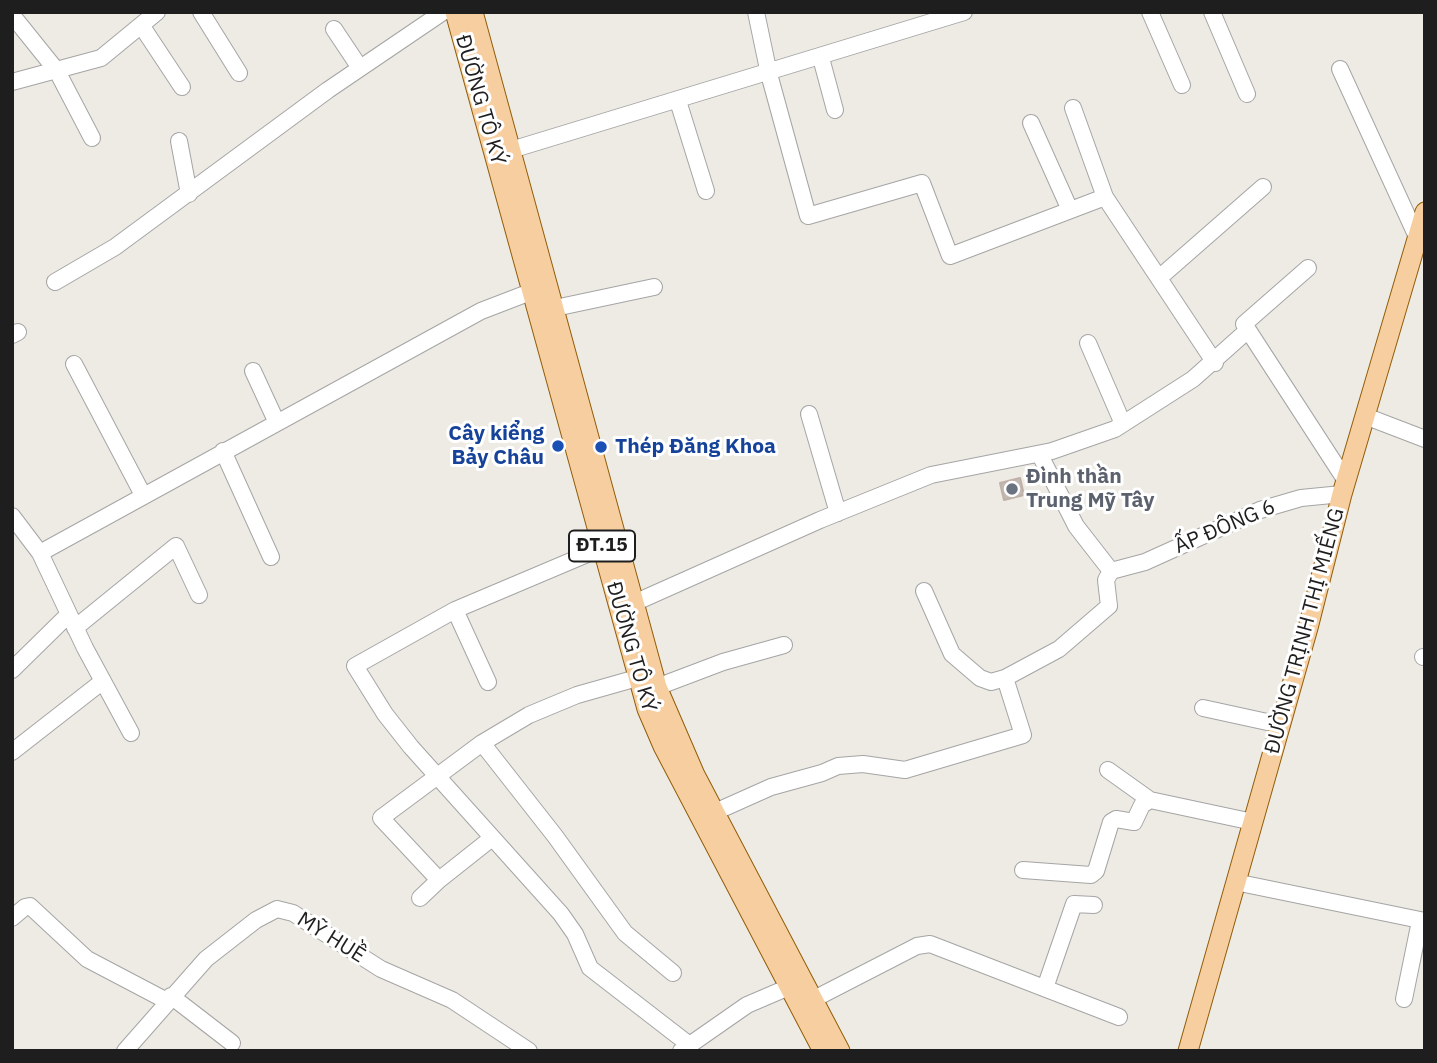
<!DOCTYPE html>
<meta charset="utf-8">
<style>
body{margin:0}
#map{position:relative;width:1437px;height:1063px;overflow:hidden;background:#eeebe4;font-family:"IBM Plex Sans",sans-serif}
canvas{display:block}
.frame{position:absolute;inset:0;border:14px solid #1e1e1e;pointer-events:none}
</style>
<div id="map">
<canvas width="1437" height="1063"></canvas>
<div class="frame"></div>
</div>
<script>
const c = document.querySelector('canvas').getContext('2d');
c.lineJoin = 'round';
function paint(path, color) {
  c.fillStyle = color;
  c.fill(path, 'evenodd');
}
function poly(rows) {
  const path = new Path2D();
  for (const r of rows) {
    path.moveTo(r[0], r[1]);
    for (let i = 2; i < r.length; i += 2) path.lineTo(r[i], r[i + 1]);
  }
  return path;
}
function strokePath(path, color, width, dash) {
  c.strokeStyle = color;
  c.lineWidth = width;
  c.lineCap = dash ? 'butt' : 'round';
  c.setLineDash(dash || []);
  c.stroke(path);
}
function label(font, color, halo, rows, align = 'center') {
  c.font = font + ' "IBM Plex Sans",sans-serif';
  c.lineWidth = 6;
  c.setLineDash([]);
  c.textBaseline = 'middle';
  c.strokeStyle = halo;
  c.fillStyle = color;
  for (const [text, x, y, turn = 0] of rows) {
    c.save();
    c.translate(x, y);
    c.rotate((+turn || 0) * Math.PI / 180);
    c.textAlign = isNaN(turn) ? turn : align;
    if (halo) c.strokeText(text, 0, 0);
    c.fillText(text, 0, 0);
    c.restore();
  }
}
const building = poly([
 [1020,478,1024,495,1004,500,1000,483,1020,478]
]);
paint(building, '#c3bab4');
strokePath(building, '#bfb1a7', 2);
const minor = poly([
 [201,12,239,73],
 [756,12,769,74,808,216,922,183,950,256,1105,197,1215,363],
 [1150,12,1182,85],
 [1212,12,1247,94],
 [12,15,57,71,92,138],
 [141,25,182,87],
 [334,29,360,68],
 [821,58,835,110],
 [1340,69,1417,237],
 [12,82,101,58,157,12],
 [678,101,706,191],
 [1073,108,1105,197],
 [1031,123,1070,210],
 [179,141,189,194],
 [511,150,964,12],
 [1159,278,1263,187],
 [55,282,115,247,328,90,443,12],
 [555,308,654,287],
 [1248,330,1244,324,1308,268],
 [12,335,18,332],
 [1088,343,1123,424],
 [74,364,143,495],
 [253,371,277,423],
 [809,414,838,513],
 [1365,416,1425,439],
 [223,451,271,557],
 [1040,455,1076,526,1111,571],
 [12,516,40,553,85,648,131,733],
 [611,544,455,610,355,666,385,714,411,747,561,914,575,934,590,968,687,1043],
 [40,553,481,311,533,291],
 [1111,571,1145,562,1260,510,1301,498,1342,494],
 [924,591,952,654,980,678,991,682,1005,678],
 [634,603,820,520,931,475,1052,451,1115,429,1193,379,1248,330,1346,481],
 [455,610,488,682],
 [75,628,176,546,199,595],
 [1423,657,1425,657],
 [12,670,68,615],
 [657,687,723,662,784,645],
 [1203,708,1281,725],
 [482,743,555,836,625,933,673,973],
 [12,752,103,681],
 [1108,770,1150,800],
 [715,812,771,787,822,773,838,766,863,764,905,770,1023,735,1005,678,1059,649,1109,606,1106,580,1111,571],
 [492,838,439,880,381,818,482,743,529,715,577,695,637,678],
 [1023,870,1091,875,1096,871,1111,822,1116,819,1134,822,1142,805,1150,800,1253,822],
 [1235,882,1425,921],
 [420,898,439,880],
 [12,918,25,907,30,906,87,959,167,1001],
 [1045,988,1074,904,1094,905],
 [171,996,232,1043],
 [814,999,917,946,930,944,1119,1017],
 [1404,999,1420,921],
 [125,1051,206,959,256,920,277,909,293,913,381,969,452,1000,529,1051],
 [681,1051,747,1005,789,987]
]);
const major = poly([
 [455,12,647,709,663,746,823,1051],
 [473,12,657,687,695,775,840,1051],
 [1188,1051,1308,628,1342,494,1425,212]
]);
strokePath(minor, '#a5a5a5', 18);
strokePath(major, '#915d07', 21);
strokePath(minor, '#fff', 16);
strokePath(major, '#f7cea0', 19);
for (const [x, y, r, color] of [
 [558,446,7,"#1a4fb4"],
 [601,447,7,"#1a4fb4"],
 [1012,489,7,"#6b7280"]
]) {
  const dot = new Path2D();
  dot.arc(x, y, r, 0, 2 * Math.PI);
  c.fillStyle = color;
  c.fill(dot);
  strokePath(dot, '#fff', 2.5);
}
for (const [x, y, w] of [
 [602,546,66]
]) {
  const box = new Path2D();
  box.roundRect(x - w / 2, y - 15.5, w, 31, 5);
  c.fillStyle = '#fff';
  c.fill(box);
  strokePath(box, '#1e1e1e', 2);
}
label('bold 19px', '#1e1e1e', null, [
 ["ĐT.15",602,546]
]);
label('21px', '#1e1e1e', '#fff', [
 ["ĐƯỜNG TÔ KÝ",480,100,74],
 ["ẤP ĐÔNG 6",1225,527,-23],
 ["ĐƯỜNG TRỊNH THỊ MIẾNG",1305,631,-75],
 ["ĐƯỜNG TÔ KÝ",631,647,74],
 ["MỸ HUỀ",331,938,32]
]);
label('bold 21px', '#164399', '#fff', [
 ["Cây kiểng",544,434],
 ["Bảy Châu",544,458],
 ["Thép Đăng Khoa",615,447,"left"]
], 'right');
label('bold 21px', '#5b616d', '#fff', [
 ["Đình thần",1026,477],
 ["Trung Mỹ Tây",1026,501]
], 'left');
</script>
